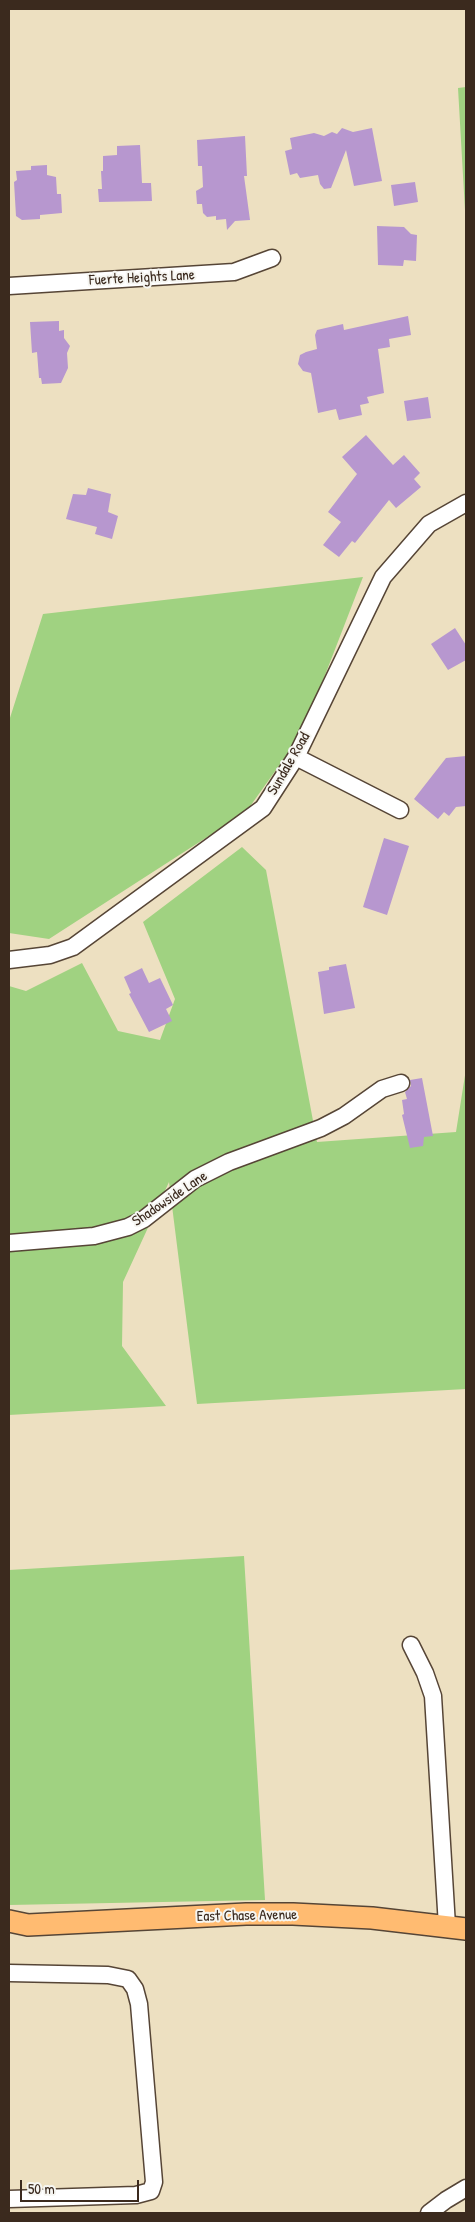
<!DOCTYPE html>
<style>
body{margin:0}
#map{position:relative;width:475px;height:2222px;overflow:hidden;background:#ede0c1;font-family:"Patrick Hand",sans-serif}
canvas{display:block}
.frame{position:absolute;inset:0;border:10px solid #3b2a1e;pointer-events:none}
.scale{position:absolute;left:20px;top:2180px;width:119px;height:22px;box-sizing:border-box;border:2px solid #3b2a1e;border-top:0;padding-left:6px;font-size:15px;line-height:18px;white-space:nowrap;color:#3b2a1e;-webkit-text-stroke:4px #f6f6f2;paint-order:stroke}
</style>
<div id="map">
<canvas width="475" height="2222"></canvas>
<div class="frame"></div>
<div class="scale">50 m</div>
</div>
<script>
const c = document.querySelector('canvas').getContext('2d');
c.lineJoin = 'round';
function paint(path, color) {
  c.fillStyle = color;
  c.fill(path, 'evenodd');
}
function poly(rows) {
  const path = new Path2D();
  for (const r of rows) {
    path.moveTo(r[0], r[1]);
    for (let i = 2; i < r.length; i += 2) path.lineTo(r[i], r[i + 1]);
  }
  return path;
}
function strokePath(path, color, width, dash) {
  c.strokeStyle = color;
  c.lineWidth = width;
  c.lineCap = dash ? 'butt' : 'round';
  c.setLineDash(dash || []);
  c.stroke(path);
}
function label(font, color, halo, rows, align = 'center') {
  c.font = font + ' "Patrick Hand",sans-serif';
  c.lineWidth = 4;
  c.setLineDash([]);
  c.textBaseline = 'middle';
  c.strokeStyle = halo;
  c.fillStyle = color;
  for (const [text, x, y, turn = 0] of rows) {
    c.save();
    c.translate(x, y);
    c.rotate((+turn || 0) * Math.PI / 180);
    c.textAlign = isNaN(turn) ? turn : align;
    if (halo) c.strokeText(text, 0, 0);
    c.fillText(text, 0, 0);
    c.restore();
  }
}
paint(poly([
 [466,87,466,228,458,88],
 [363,577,303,732,246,812,49,939,9,933,9,721,43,614],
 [242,847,266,870,317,1142,456,1132,466,1069,466,1389,197,1404,169,1182,123,1282,122,1346,166,1406,9,1415,9,986,26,991,82,963,118,1031,160,1040,175,999,143,922],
 [244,1556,265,1900,9,1905,9,1570]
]), '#a0d281');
paint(poly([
 [342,128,353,132,372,128,382,181,354,186,346,150,331,188,324,189,320,184,318,175,300,178,297,173,290,175,285,151,292,149,290,138,314,133,324,136,332,132,337,134],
 [245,136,247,176,244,176,250,220,235,221,227,230,226,219,216,220,216,216,207,217,203,213,202,204,197,204,196,191,203,187,202,166,198,166,197,140],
 [140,145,142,183,151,183,152,201,99,202,98,189,102,189,101,171,103,171,103,156,117,155,117,146],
 [47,165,47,175,56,177,57,194,61,194,62,213,40,215,40,219,22,220,16,216,14,182,17,180,16,171,31,170,31,166],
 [415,182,418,202,394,206,391,185],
 [377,226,404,227,411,234,417,235,416,261,404,260,403,266,378,265],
 [408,316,411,335,389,339,390,347,378,349,384,393,367,397,369,403,360,405,362,415,339,420,336,409,318,413,311,373,303,371,298,364,300,355,306,352,317,349,315,335,317,330,343,324,344,330],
 [59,321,59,331,64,330,64,338,70,346,67,353,68,368,61,383,42,384,41,378,39,378,37,352,32,353,30,322],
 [428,397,431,418,407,421,404,401],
 [366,435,393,465,404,455,420,473,414,479,421,487,396,508,389,500,355,543,352,541,339,557,323,545,341,522,328,512,357,474,342,457],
 [88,488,111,494,108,512,118,516,112,539,95,534,97,527,66,519,73,494,86,495],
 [455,628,466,645,466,660,448,670,431,644],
 [466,756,466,806,456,807,449,816,444,812,438,819,414,799,446,758],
 [384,838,409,846,387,915,363,907],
 [346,964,355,1008,324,1014,318,972,329,970,329,967],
 [142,968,149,983,160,978,173,1005,166,1009,172,1021,149,1032,129,994,131,993,124,977],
 [422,1078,433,1136,424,1137,423,1146,410,1148,402,1115,404,1114,402,1100,407,1099,405,1092,411,1086,410,1080]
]), '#b797cf');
const minor = poly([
 [9,286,234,272,272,258],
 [296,757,400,810],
 [9,960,50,955,73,947,263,808,296,757,383,577,429,524,466,503],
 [9,1243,94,1236,128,1227,144,1219,195,1179,229,1162,321,1128,344,1116,382,1089,401,1083],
 [411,1645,425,1673,433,1696,447,1926],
 [9,1973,108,1975,128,1979,135,1989,139,2004,154,2182,151,2191,136,2195,9,2199],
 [429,2213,446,2200,466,2188]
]);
const major = poly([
 [9,1921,28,1925,246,1914,293,1914,372,1918,466,1929]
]);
strokePath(minor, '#564536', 19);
strokePath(major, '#564536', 24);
strokePath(minor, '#fff', 16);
strokePath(major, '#ffbb71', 21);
label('15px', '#3b2a1e', '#f6f6f2', [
 ["Fuerte Heights Lane",142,278,-3],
 ["Sundale Road",289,764,-60],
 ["Shadowside Lane",170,1199,-34],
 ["East Chase Avenue",247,1916,-1]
]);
</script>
